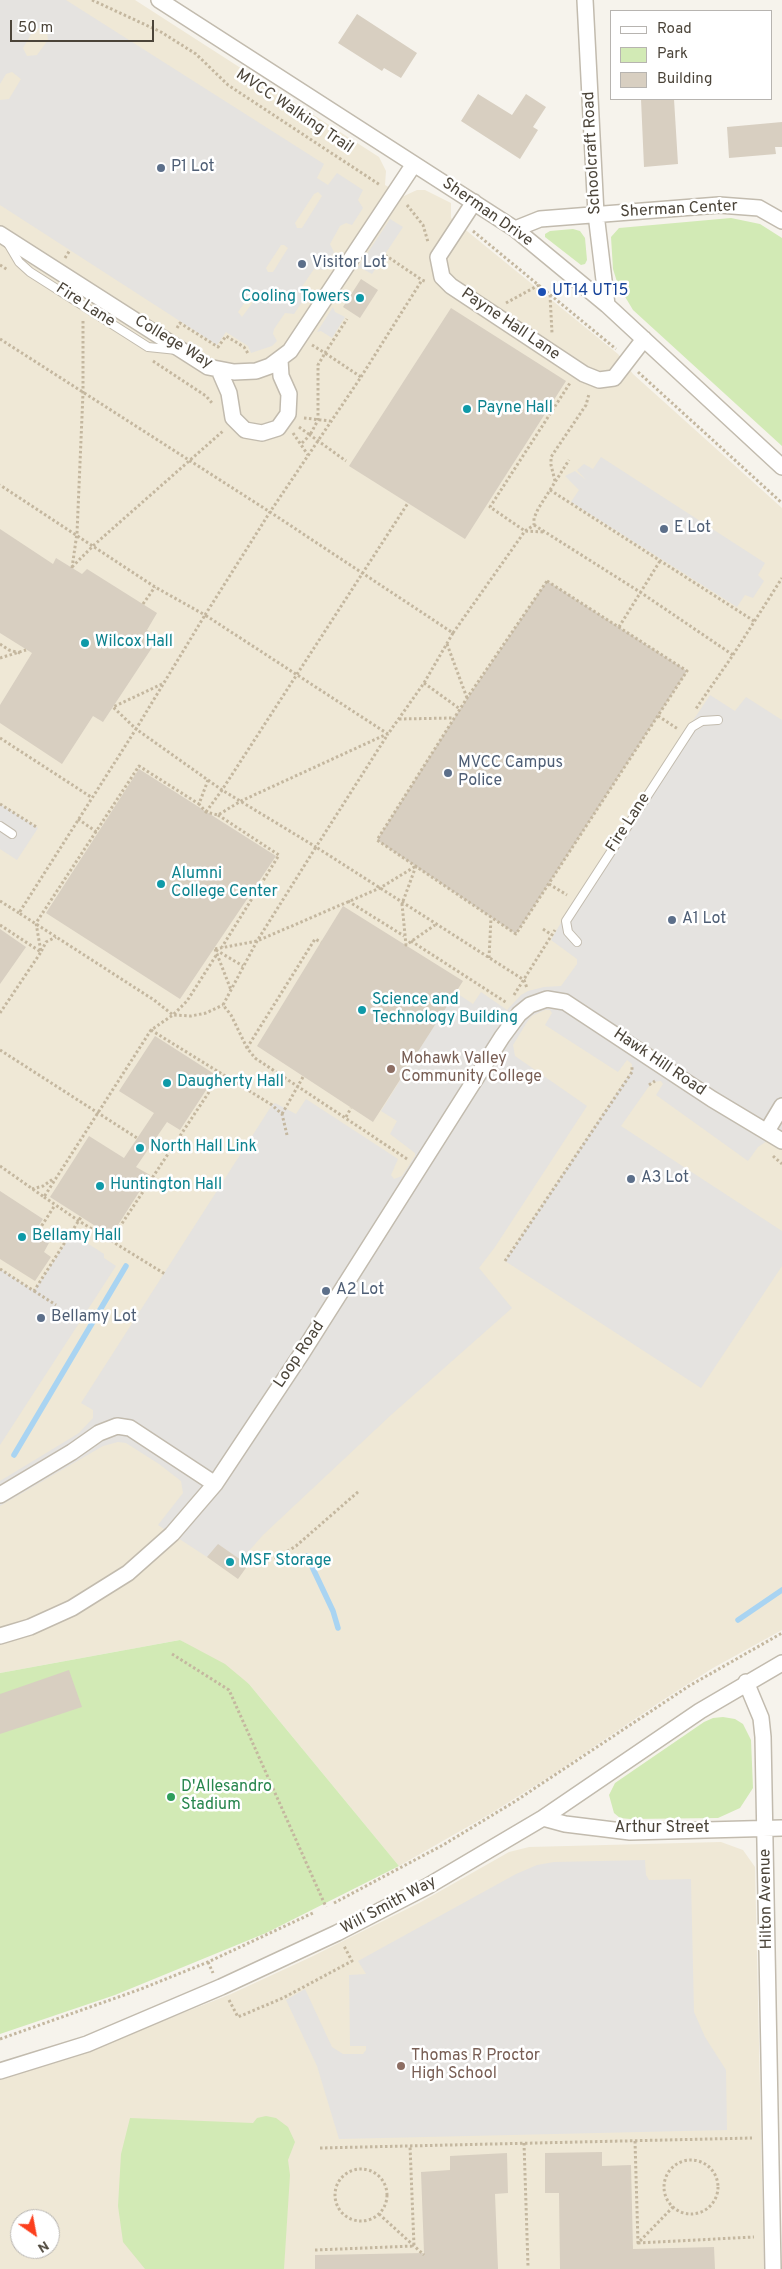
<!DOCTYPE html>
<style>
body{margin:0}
#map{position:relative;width:782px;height:2269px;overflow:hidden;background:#f6f3ec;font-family:Overpass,sans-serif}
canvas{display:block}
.legend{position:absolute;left:610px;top:10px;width:162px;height:90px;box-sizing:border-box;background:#fff;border:1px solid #b7b4b0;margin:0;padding:6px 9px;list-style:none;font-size:15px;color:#4b4439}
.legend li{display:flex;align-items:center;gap:10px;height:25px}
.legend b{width:25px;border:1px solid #b7b4b0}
.north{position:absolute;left:10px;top:2209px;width:50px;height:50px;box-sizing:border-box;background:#fff;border:1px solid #b7b4b0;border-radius:50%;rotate:147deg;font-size:14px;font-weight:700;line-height:20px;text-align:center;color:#4b4439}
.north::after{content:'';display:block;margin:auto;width:18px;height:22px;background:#fc3f1d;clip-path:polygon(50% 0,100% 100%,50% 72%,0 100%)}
.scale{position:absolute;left:10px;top:20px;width:144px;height:22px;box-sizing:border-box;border:2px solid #4b4439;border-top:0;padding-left:6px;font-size:15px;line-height:18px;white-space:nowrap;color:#4b4439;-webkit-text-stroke:4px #fff;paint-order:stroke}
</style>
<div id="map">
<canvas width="782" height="2269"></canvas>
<ul class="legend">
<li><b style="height:6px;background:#fff"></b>Road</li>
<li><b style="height:14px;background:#d2eab5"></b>Park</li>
<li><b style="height:14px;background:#d8cfc1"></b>Building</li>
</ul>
<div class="north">N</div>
<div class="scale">50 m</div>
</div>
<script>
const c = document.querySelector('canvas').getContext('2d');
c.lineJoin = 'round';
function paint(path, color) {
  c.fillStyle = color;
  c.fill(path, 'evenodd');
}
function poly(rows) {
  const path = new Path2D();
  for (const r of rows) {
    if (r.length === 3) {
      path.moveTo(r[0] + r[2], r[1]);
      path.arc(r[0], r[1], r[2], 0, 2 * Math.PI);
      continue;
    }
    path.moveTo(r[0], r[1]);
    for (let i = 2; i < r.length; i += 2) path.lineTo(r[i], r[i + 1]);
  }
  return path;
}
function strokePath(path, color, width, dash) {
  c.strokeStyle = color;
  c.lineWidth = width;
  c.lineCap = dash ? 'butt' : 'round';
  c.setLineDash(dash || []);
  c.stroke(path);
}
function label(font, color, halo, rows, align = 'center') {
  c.font = font + ' Overpass,sans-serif';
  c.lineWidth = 5;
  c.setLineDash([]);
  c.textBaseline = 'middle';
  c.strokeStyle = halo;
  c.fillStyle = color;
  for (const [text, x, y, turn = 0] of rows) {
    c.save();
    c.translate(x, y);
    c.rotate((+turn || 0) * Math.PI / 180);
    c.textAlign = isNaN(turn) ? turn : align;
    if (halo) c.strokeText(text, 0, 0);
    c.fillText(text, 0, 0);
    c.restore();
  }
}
paint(poly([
 [0,0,135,0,379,157,386,171,385,185,404,196,417,190,425,190,451,203,451,218,618,354,633,374,782,508,782,1630,713,1668,663,1700,555,1773,490,1814,399,1866,249,1684,180,1640,0,1673],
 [721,1842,743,1850,755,1867,764,2269,0,2269,0,2080,81,2053,231,1994,311,1957,421,1902,509,1852,529,1847],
 [20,2219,50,2219,50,2249,20,2249]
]), '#efe8d6');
paint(poly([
 [731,218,760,224,782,238,782,446,633,310,618,285,613,269,611,237,619,228],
 [573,229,580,231,585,238,587,260,585,264,581,265,545,237,545,234,550,231],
 [180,1640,225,1664,249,1684,399,1866,266,1933,115,1995,0,2034,0,1673],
 [723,1717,735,1719,743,1724,751,1740,753,1788,740,1808,718,1818,630,1819,620,1818,614,1813,609,1795,615,1783,704,1722,713,1718],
 [266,2116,276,2118,288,2127,295,2142,288,2160,290,2175,284,2269,145,2269,123,2242,118,2206,121,2154,130,2118,253,2123,257,2118]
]), '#d2eab5');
paint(poly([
 [0,0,66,0,324,164,317,178,328,185,337,173,363,190,358,200,363,208,352,225,346,223,340,226,330,244,334,252,323,270,314,269,301,288,306,296,294,314,285,313,274,329,273,334,277,341,272,346,251,353,248,346,226,332,217,345,0,205,0,100,9,99,21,79,12,72,6,74,0,84],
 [40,28,47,33,48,40,37,55,27,56,23,48,33,31],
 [318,192,322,196,302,228,297,228,295,223,314,194],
 [281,245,284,245,288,248,273,272,268,272,266,268],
 [254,289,259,294,242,317,238,312],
 [390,219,403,227,372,274,361,268,357,269],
 [333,307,335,312,345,317,332,338,321,331,317,332],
 [601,457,765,563,758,575,764,581,753,598,745,595,737,607,571,502,579,490,565,476,575,471,586,480,577,470,584,464,593,469],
 [710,695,735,711,746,697,782,720,782,1131,758,1147,748,1161,656,1095,663,1084,661,1081,652,1082,621,1126,782,1231,782,1266,701,1388,505,1261,632,1070,632,1064,627,1060,618,1072,545,1025,552,1013,550,1010,545,1010,532,1016,527,1022,513,1045,515,1056,587,1106,495,1247,479,1268,512,1308,391,1415,263,1535,241,1560,219,1545,207,1557,158,1525,183,1493,181,1481,159,1464,126,1443,118,1442,103,1446,0,1506,0,1481,66,1441,79,1433,93,1418,93,1410,81,1403,272,1105,275,1103,296,1114,306,1099,398,1159,391,1175,394,1179,402,1176,415,1156,415,1153,390,1134,397,1121,381,1111,455,992,473,1004,481,992,507,1010,521,995,528,991,544,987,561,986,577,964,577,959,551,940,574,900],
 [0,804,38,828,17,860,0,849],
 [71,1235,84,1245,87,1243,104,1254,104,1258,116,1266,0,1445,0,1269,34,1291],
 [645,1860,646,1875,649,1880,691,1879,694,2012,705,2037,726,2070,727,2130,339,2139,317,2066,286,2000,305,1989,332,2047,343,2054,363,2054,366,2050,366,2046,350,2046,349,1975,366,1974,358,1961,516,1874,537,1865,554,1862]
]), '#e5e3e0');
strokePath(poly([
 [14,1455,126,1266],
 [307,1556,333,1611,338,1628],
 [738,1620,782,1590]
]), '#a9d4f2', 5.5);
paint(poly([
 [357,14,417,53,401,78,384,68,382,71,338,43],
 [478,94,512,115,526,94,546,107,533,127,538,130,520,159,461,121],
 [641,99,674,99,678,164,644,167],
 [782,122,782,147,775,147,776,154,729,158,727,127],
 [361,279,378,290,360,318,343,307],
 [451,308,566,381,465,539,349,466],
 [0,529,53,564,56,558,82,574,87,569,157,613,147,630,159,637,103,722,93,716,62,764,0,723,0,705,32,653,0,633],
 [547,581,687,671,516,934,377,840,460,709],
 [139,769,276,856,180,999,46,913],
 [343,906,463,981,373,1122,257,1046],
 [0,929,26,947,0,984],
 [155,1036,216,1075,180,1130,167,1122,136,1167,150,1175,111,1236,50,1197,89,1136,124,1158,154,1113,119,1091],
 [0,1191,43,1219,35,1231,50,1241,44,1252,51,1257,35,1281,0,1259],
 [218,1544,248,1565,238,1579,207,1557],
 [69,1670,82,1707,0,1734,0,1694],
 [602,2152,602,2166,631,2165,633,2249,714,2247,715,2269,560,2269,559,2193,545,2193,545,2153],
 [507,2153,508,2193,495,2194,498,2269,315,2269,315,2255,424,2253,421,2172,450,2170,450,2156]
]), '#d8cfc1');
const service = poly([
 [6,240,19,262,30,272,148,347,177,350],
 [0,826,12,834],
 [577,942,568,932,566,921,692,727,702,721,718,720]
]);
const minor = poly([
 [159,0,515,229,607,305,782,467],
 [585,0,596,214,607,305],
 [474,202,438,257,442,277,451,286,584,374,599,380,614,378,644,339],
 [515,229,540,219,719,205,759,208,782,221],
 [0,234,208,367,234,372,256,371,270,366,290,351,414,164],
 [219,370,229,393,233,418,245,430,262,433,278,428,288,414,289,394,281,376,280,360],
 [767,1131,782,1106],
 [0,1495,72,1452,99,1433,117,1426,130,1428,215,1484],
 [0,1636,30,1627,72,1608,128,1573,172,1534,215,1484,302,1353,502,1037,519,1014,530,1005,547,999,565,1002,712,1099,782,1141],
 [746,1682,761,1718,763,1737,773,2269],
 [543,1818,565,1824,630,1832,782,1828],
 [0,2071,87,2044,221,1987,337,1933,428,1886,543,1818,700,1711,782,1663]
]);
strokePath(service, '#c2bbae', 10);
strokePath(minor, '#c2bbae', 18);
strokePath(poly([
 [92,0,161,32,196,54,228,85,380,185],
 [407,205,423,225,428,242],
 [473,231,616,349],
 [385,255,422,280],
 [65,258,70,250],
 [0,265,8,270],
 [550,295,552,333],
 [506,303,539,285],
 [177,328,180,323,218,347,226,336,244,347,249,355],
 [0,339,270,512,205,615,155,587,0,485],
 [312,345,325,353,347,319],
 [153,361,206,396,212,403],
 [638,372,782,503],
 [361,377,422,280,427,282],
 [304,418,330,421],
 [299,427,310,435,318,420,318,365,325,353,361,377,270,512,453,633,424,683,388,734,205,615,136,729,222,790,316,847,388,734],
 [293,433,308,455],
 [302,443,310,435,346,461],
 [555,481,551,465,551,457,586,405,589,394],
 [550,490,754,621],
 [534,525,640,592,733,655,695,710],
 [543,532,525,531,490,507,570,383],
 [72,567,94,545,223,431],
 [72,568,77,533,83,393,83,321],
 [547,581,687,671,516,934,377,840,467,698,547,581],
 [143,604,155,587],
 [619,627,660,561],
 [453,633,525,531,534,525,534,518,538,509,569,460],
 [0,644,9,650,20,653],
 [447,644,467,698],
 [733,655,782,578],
 [0,658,26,650],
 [424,683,460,709],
 [162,684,113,707,136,729,19,913,154,1000,173,1015,191,1016,206,1013,223,1005],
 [658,716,678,729],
 [399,719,453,718],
 [0,738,91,797],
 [208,780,199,804,206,812,218,815,241,801,387,734],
 [0,804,38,828],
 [206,812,222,790,408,503],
 [218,815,279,855,222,947],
 [78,819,98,833],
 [416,866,402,904,406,945,435,925],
 [549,884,567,895],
 [0,901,19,913],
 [348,901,404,936],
 [0,925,41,952,46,942,56,937],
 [543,929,552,935],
 [411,941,507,1003],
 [215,949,257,941,380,888,416,866],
 [215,949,231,990],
 [216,950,243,966],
 [489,958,491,918],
 [514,995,555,930],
 [0,1013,41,952,36,923,139,766,199,804],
 [151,1030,272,1105,282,1114,287,1135],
 [247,1048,315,939,321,942],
 [0,1050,137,1138],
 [649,1085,655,1081],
 [282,1114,303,1077],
 [346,1117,351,1108],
 [773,1156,782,1164],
 [407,1159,255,1058,247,1048,231,1015,223,1005,257,941,316,847,524,980,527,988],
 [0,1166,44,1197,151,1030,173,1015,187,1001,217,954],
 [32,1189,43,1186,53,1179],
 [44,1197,79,1221,165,1274],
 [39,1230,55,1205],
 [111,1240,221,1074],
 [505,1261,632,1072,632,1066],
 [0,1269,34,1291,81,1217],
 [34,1291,56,1305],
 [245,1555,259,1560,278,1557,296,1546,359,1491],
 [172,1654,229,1690,326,1907],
 [334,1903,443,1845,514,1802,689,1686,782,1633],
 [208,1962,213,1973],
 [229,2000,238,2017,283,1998,352,1961,344,1946],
 [0,2039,141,1989,208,1962,315,1912],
 [635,2141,638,2243,673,2207],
 [524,2143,528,2266],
 [320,2148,752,2138],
 [691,2187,27],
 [361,2195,26],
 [379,2214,424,2255],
 [638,2243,754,2237],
 [315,2250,414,2246,410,2146]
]), '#c4b79f', 3, [2.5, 2.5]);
strokePath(service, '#fff', 8);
strokePath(minor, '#fff', 15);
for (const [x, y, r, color] of [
 [161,168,5,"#5c6f8a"],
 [302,264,5,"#5c6f8a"],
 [542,292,5,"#1a4fb4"],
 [360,298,5,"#0f9aa8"],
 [467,409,5,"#0f9aa8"],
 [664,529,5,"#5c6f8a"],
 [85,643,5,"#0f9aa8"],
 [448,773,5,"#5c6f8a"],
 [161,884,5,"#0f9aa8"],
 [672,920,5,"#5c6f8a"],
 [362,1010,5,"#0f9aa8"],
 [391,1069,5,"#8d6e63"],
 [167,1083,5,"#0f9aa8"],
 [140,1148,5,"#0f9aa8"],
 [631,1179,5,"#5c6f8a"],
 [100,1186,5,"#0f9aa8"],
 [22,1237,5,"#0f9aa8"],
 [326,1291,5,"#5c6f8a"],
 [41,1318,5,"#5c6f8a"],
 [230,1562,5,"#0f9aa8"],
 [171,1797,5,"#2e9e5b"],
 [401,2066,5,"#8d6e63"]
]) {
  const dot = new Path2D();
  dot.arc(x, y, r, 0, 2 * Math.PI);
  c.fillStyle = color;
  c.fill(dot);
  strokePath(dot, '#fff', 2);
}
label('16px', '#4b4439', '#fff', [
 ["MVCC Walking Trail",294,112,34],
 ["Schoolcraft Road",593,153,-93],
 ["Sherman Center",679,210,-3],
 ["Sherman Drive",487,213,35],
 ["Fire Lane",85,306,33],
 ["Payne Hall Lane",510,325,34],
 ["College Way",173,343,31],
 ["Fire Lane",629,823,-57],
 ["Hawk Hill Road",659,1063,34],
 ["Loop Road",300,1355,-56],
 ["Arthur Street",662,1829],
 ["Hilton Avenue",767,1899,-91],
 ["Will Smith Way",389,1906,-28]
]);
label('16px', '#4e5e75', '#fff', [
 ["P1 Lot",171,168],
 ["Visitor Lot",312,264],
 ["E Lot",674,529],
 ["MVCC Campus",458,764],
 ["Police",458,782],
 ["A1 Lot",682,920],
 ["A3 Lot",641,1179],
 ["A2 Lot",336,1291],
 ["Bellamy Lot",51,1318]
], 'left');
label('16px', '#164399', '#fff', [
 ["UT14 UT15",552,292]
], 'left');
label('16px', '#0d838f', '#fff', [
 ["Cooling Towers",350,298,"right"],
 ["Payne Hall",477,409],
 ["Wilcox Hall",95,643],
 ["Alumni",171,875],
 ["College Center",171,893],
 ["Science and",372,1001],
 ["Technology Building",372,1019],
 ["Daugherty Hall",177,1083],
 ["North Hall Link",150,1148],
 ["Huntington Hall",110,1186],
 ["Bellamy Hall",32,1237],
 ["MSF Storage",240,1562]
], 'left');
label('16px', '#785e54', '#fff', [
 ["Mohawk Valley",401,1060],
 ["Community College",401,1078],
 ["Thomas R Proctor",411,2057],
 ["High School",411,2075]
], 'left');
label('16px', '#27864d', '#fff', [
 ["D'Allesandro",181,1788],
 ["Stadium",181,1806]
], 'left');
</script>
